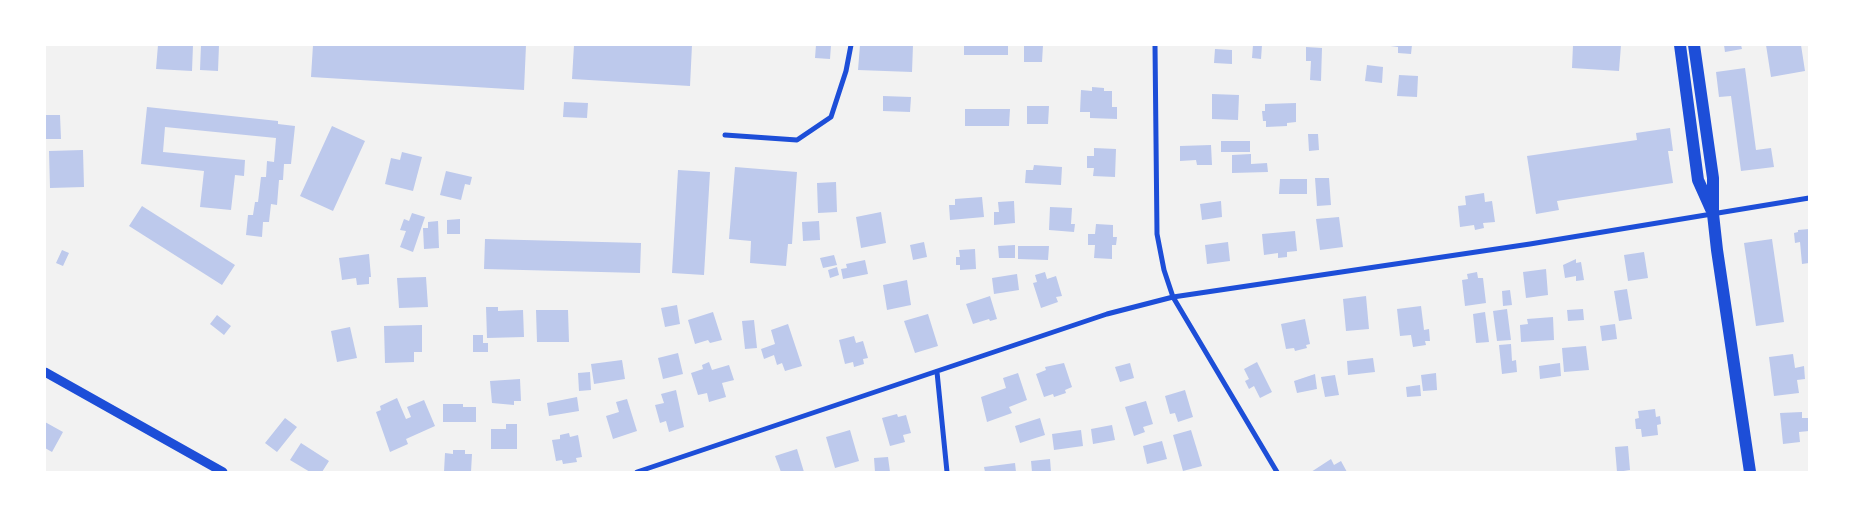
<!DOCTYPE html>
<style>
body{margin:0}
#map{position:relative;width:1854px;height:517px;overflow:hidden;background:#f2f2f2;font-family:Manrope,sans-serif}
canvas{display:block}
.frame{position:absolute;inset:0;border:46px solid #fff;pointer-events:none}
</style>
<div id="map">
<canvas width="1854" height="517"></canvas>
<div class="frame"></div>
</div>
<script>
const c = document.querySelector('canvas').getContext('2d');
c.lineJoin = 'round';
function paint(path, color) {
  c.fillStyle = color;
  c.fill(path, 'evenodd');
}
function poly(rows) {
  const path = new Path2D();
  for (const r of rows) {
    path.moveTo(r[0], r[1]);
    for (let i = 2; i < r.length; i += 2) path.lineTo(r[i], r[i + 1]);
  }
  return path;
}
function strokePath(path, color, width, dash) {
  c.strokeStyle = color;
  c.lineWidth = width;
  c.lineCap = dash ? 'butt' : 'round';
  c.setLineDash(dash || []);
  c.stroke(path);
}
paint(poly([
 [158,45,193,45,192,71,156,69],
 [201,45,219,45,218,71,200,70],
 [313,45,526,45,524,90,311,77],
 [574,45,692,45,690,86,572,79],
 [816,45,831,45,830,59,815,58],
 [860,45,913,45,912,72,858,70],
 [964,45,1008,45,1008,55,964,55],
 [1024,45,1043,45,1042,62,1024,62],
 [1253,45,1262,45,1261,59,1252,58],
 [1383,45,1412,45,1411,54,1398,53,1398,47],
 [1573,45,1621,45,1619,71,1572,68],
 [1724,45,1741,45,1742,49,1725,52],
 [1766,45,1801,45,1805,71,1771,77],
 [1306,47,1322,48,1321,81,1310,80,1311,61,1306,61],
 [1215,49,1232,50,1232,64,1214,63],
 [1367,65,1383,67,1382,83,1365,81],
 [1745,68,1756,150,1771,148,1774,167,1741,171,1731,96,1719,97,1716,72],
 [1399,75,1418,76,1417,97,1397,96],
 [1092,87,1104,88,1104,91,1112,91,1112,107,1117,107,1117,119,1090,118,1090,112,1080,112,1081,90,1092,91],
 [1212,94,1239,95,1238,120,1212,119],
 [883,96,911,97,910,112,883,111],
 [564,102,588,103,587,118,563,117],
 [1296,103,1296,122,1287,123,1287,126,1266,127,1266,121,1263,121,1262,111,1265,111,1265,104],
 [1027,106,1049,106,1048,124,1027,124],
 [147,107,278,121,278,124,295,126,291,164,284,164,283,180,279,180,277,205,271,204,269,222,263,222,262,237,246,235,248,215,253,215,255,202,258,202,261,177,266,177,267,161,274,162,276,138,165,127,163,152,245,160,244,176,235,175,231,210,200,207,204,171,141,164],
 [965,109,1010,109,1009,126,965,126],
 [45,115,60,115,61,139,45,139],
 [332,126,365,141,333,211,300,196],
 [1670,128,1673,151,1668,151,1673,183,1557,201,1559,210,1536,214,1527,156,1637,140,1636,133],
 [1308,134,1318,134,1319,150,1309,151],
 [1221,141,1250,141,1250,152,1221,152],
 [1211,145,1212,165,1197,165,1196,160,1180,161,1180,146],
 [1094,148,1116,149,1115,177,1093,176,1094,168,1087,168,1087,156,1094,156],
 [83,150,84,187,50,188,49,151],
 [402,152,422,157,413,191,385,184,391,158,400,160],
 [1251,154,1251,164,1267,163,1268,172,1232,173,1232,155],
 [1034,165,1062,167,1061,185,1025,183,1026,170,1033,170],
 [735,167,797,172,792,244,788,244,786,266,750,263,751,241,729,239],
 [678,170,710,172,704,275,672,273],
 [446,171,472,177,470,185,465,184,461,200,440,195],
 [1315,178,1329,178,1331,205,1317,206],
 [1280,179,1307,179,1307,194,1279,194],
 [836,182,837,212,818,213,817,183],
 [1484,193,1485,202,1492,201,1495,222,1483,223,1484,228,1475,230,1474,225,1460,227,1458,206,1466,205,1465,196],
 [982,197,984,217,950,220,949,205,955,205,955,199],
 [1014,201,1015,223,994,225,994,212,999,212,998,202],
 [1221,201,1222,217,1202,220,1200,204],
 [142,206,235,265,222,285,129,226],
 [1050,207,1072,208,1071,224,1075,224,1074,232,1049,230],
 [881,212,886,243,861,248,856,217],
 [412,213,425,217,413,252,400,247,406,231,400,230,404,219,409,221],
 [1339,217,1343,247,1320,250,1316,219],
 [460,219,460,234,447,234,447,220],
 [438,221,439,248,424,249,423,228,428,228,428,222],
 [819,221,820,240,803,241,802,222],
 [1096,224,1113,225,1113,237,1117,237,1116,245,1112,245,1112,259,1094,258,1095,245,1088,245,1088,234,1095,234],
 [1809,229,1809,263,1802,264,1800,242,1795,243,1794,233,1798,232,1798,230],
 [1295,231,1297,251,1287,252,1287,257,1278,258,1278,253,1264,255,1262,234],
 [485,239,641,243,640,273,484,269],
 [1772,239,1784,322,1756,326,1744,243],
 [924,242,927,257,913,260,910,245],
 [1228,242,1230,261,1207,264,1205,245],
 [1015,245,1015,258,999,258,998,246],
 [1018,246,1049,246,1048,260,1018,259],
 [975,249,976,269,960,270,960,265,956,265,956,257,960,257,959,250],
 [62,250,69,253,63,266,56,263],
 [1644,252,1648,278,1628,281,1624,255],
 [369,254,371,277,369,277,369,284,357,285,356,278,342,280,339,258],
 [834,255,837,265,823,268,820,258],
 [1576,259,1576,263,1581,262,1584,280,1576,281,1576,276,1565,278,1563,265],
 [865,260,868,274,843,279,841,269,847,268,846,264],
 [837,267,839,275,830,278,828,270],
 [1546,269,1548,295,1526,298,1523,272],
 [1045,272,1047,279,1056,276,1062,296,1056,297,1058,302,1041,308,1033,283,1037,282,1035,275],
 [1477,272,1478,278,1483,278,1486,303,1465,306,1462,280,1468,279,1467,274],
 [1017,274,1019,290,994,294,992,278],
 [426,277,428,307,399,308,397,278],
 [907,280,911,305,887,310,883,285],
 [1627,289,1632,319,1619,321,1614,291],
 [1510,290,1512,305,1503,306,1502,291],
 [990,296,997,319,990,321,989,319,973,324,966,304],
 [1366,296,1369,329,1346,331,1343,299],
 [677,305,680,324,665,327,661,308],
 [1421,306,1424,330,1429,329,1430,341,1425,341,1426,345,1413,347,1411,335,1400,336,1397,309],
 [486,307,498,307,498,311,523,310,524,337,487,338],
 [1507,309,1511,340,1497,341,1493,311],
 [1583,309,1584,320,1568,321,1567,310],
 [536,310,568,310,569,342,537,342],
 [713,312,722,340,710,343,708,340,695,344,688,320],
 [1485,312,1489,342,1476,343,1473,314],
 [928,314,938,346,915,353,904,321],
 [217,315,231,326,224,335,210,324],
 [1553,317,1554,340,1521,342,1520,325,1528,324,1527,319],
 [1305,319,1310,344,1306,345,1307,348,1295,351,1294,348,1286,349,1281,324],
 [754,320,757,348,745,349,742,321],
 [788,324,802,366,785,371,782,363,777,365,774,355,764,359,761,349,775,344,771,330],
 [1615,324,1617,339,1602,341,1600,326],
 [422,325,422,352,414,352,414,362,385,363,384,326],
 [350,327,357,358,337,362,331,331],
 [473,335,483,335,483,343,488,343,488,352,473,352],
 [854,336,856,343,863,341,868,358,863,359,864,364,854,367,853,362,845,364,839,340],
 [1511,344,1512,361,1516,360,1517,372,1502,374,1499,345],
 [1586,346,1589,370,1564,372,1562,348],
 [678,353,683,374,663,379,658,358],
 [1793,354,1795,368,1804,366,1805,379,1797,380,1799,393,1774,396,1769,357],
 [1373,358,1375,372,1348,375,1347,361],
 [622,360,625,379,594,384,591,364],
 [709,362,712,370,729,365,734,380,722,383,726,397,709,402,707,393,698,395,691,373,703,369,702,365],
 [1257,362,1272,392,1260,398,1254,386,1249,389,1245,381,1249,379,1244,369],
 [1064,363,1072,387,1065,390,1066,393,1054,397,1053,394,1044,397,1036,374,1046,370,1045,367],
 [1130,363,1134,378,1120,382,1115,367],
 [1560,363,1561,376,1540,379,1539,366],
 [590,372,591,390,579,391,578,373],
 [1018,373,1027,400,1009,407,1012,413,987,422,981,397,1006,388,1003,378],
 [1436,373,1437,390,1423,391,1421,375],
 [1315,374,1317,389,1297,393,1294,381],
 [1335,375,1339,395,1325,397,1321,377],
 [520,379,521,401,514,401,514,405,492,403,490,381],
 [1420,385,1421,396,1407,397,1406,387],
 [676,390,684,427,669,432,666,421,660,423,655,405,664,403,661,394],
 [1185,390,1193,417,1178,422,1175,413,1170,414,1165,396],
 [577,397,579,411,549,416,547,403],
 [397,398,406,419,411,417,407,407,424,400,435,426,406,439,408,444,390,452,376,412,381,410,380,406],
 [627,399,637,431,613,439,606,416,619,412,616,402],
 [1146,401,1153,424,1143,427,1145,432,1134,436,1125,407],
 [443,404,463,404,463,407,476,407,476,422,443,422],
 [1655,409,1656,417,1660,416,1661,424,1657,425,1658,435,1642,437,1641,429,1636,429,1635,419,1639,418,1638,411],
 [1802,412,1802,418,1809,418,1809,431,1799,432,1800,442,1783,444,1780,413],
 [897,414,898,417,906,415,911,433,903,435,905,442,890,446,882,418],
 [285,418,297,427,277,452,265,443],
 [1040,418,1045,435,1020,443,1015,426],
 [45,422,63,432,52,452,45,448],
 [506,424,517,424,517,449,491,449,491,429,506,429],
 [1112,425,1115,440,1093,444,1091,429],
 [850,430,859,461,835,468,826,437],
 [1081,430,1083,446,1054,450,1052,434],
 [1191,430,1202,466,1183,471,1173,435],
 [569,433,570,437,578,435,582,457,576,458,577,462,563,464,562,460,556,461,552,440,560,439,560,435],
 [1162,441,1167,459,1147,464,1143,446],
 [301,443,329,461,322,472,310,472,290,460],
 [1628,446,1630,470,1617,472,1615,447],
 [797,449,804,472,781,472,775,456],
 [453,450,465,450,465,454,472,454,471,472,444,472,445,453,453,454],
 [888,457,890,472,875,472,874,458],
 [1050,459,1051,472,1032,472,1031,461],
 [1331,459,1334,465,1341,461,1347,472,1311,472],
 [1015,463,1016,472,985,472,984,467]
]), '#bdc9ec');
strokePath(poly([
 [1155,45,1157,234,1164,270,1173,297,1277,472],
 [725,135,797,140,831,117,846,71,851,45],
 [937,372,947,472],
 [637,472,1107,314,1173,297,1530,244,1809,198]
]), '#1d4ed8', 5);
strokePath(poly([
 [45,372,223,472]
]), '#1d4ed8', 9);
strokePath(poly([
 [1680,45,1698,180,1711,209],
 [1694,45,1713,178,1713,214,1717,250,1750,472]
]), '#1d4ed8', 12);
</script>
